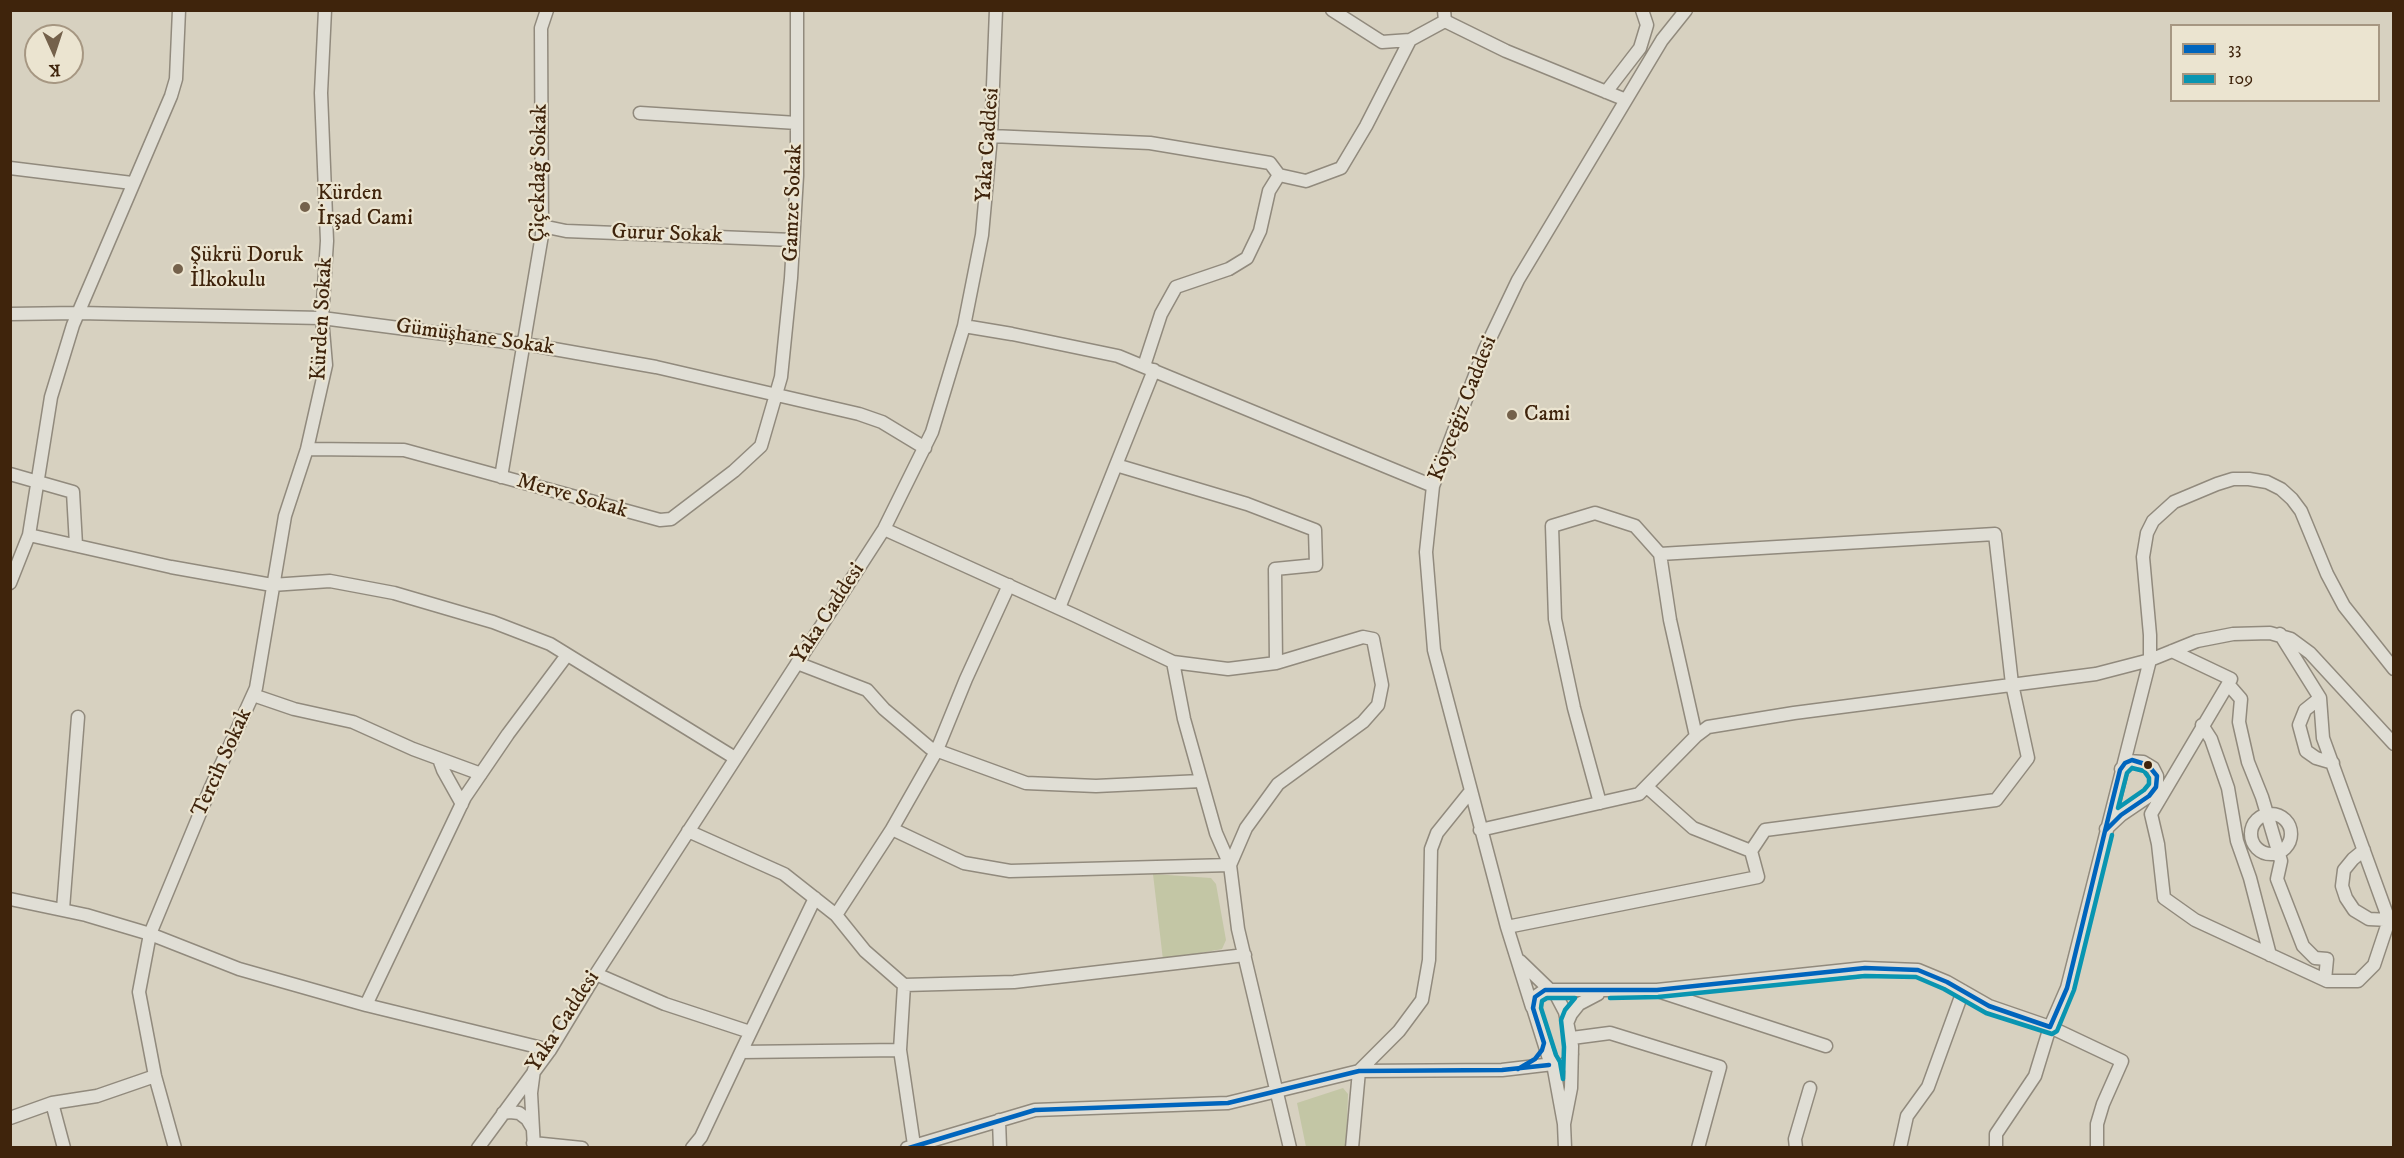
<!DOCTYPE html>
<meta charset="utf-8">
<style>
body{margin:0}
#map{position:relative;width:2404px;height:1158px;overflow:hidden;background:#d7d1c0;font-family:"IM FELL DW Pica",serif}
canvas{display:block}
.frame{position:absolute;inset:0;border:12px solid #3f240c;pointer-events:none}
.legend{position:absolute;left:2170px;top:24px;width:210px;height:78px;box-sizing:border-box;background:#ebe4d0;border:2px solid #a69782;margin:0;padding:8px 10px;list-style:none;font-size:18px;color:#3f240c}
.legend li{display:flex;align-items:center;gap:12px;height:30px}
.legend b{width:30px;border:2px solid #a69782}
.north{position:absolute;left:24px;top:24px;width:60px;height:60px;box-sizing:border-box;background:#ebe4d0;border:2px solid #a69782;border-radius:50%;rotate:177deg;font-size:16px;font-weight:700;line-height:24px;text-align:center;color:#3f240c}
.north::after{content:'';display:block;margin:auto;width:21px;height:27px;background:#74614b;clip-path:polygon(50% 0,100% 100%,50% 72%,0 100%)}
</style>
<div id="map">
<canvas width="2404" height="1158"></canvas>
<div class="frame"></div>
<ul class="legend">
<li><b style="height:8px;background:#0065bd"></b>33</li>
<li><b style="height:8px;background:#0995b1"></b>109</li>
</ul>
<div class="north">K</div>
</div>
<script>
const c = document.querySelector('canvas').getContext('2d');
c.lineJoin = 'round';
function paint(path, color) {
  c.fillStyle = color;
  c.fill(path, 'evenodd');
}
function poly(rows) {
  const path = new Path2D();
  for (const r of rows) {
    if (r.length === 3) {
      path.moveTo(r[0] + r[2], r[1]);
      path.arc(r[0], r[1], r[2], 0, 2 * Math.PI);
      continue;
    }
    path.moveTo(r[0], r[1]);
    for (let i = 2; i < r.length; i += 2) path.lineTo(r[i], r[i + 1]);
  }
  return path;
}
function strokePath(path, color, width, dash) {
  c.strokeStyle = color;
  c.lineWidth = width;
  c.lineCap = dash ? 'butt' : 'round';
  c.setLineDash(dash || []);
  c.stroke(path);
}
function label(font, color, halo, rows, align = 'center') {
  c.font = font + ' "IM FELL DW Pica",serif';
  c.lineWidth = 4.5;
  c.setLineDash([]);
  c.textBaseline = 'middle';
  c.strokeStyle = halo;
  c.fillStyle = color;
  for (const [text, x, y, turn = 0] of rows) {
    c.save();
    c.translate(x, y);
    c.rotate((+turn || 0) * Math.PI / 180);
    c.textAlign = isNaN(turn) ? turn : align;
    if (halo) c.strokeText(text, 0, 0);
    c.fillText(text, 0, 0);
    c.restore();
  }
}
paint(poly([
 [1153,874,1211,878,1216,884,1226,940,1222,949,1163,960],
 [1343,1088,1348,1094,1346,1147,1306,1147,1297,1103]
]), '#c3c6a5');
const minor = poly([
 [1332,10,1382,42,1410,40,1445,21],
 [1444,10,1445,21,1506,51,1626,100],
 [1606,92,1640,48,1647,25,1642,10],
 [640,113,797,123],
 [991,136,1150,143,1270,163,1279,175],
 [10,168,132,183],
 [542,226,566,231,793,240],
 [10,314,78,313,322,318,537,346,656,367,859,414,882,422,925,448],
 [964,326,1012,334,1118,356,1433,486],
 [1144,366,1161,314,1176,287,1229,269,1247,258,1260,231,1269,191,1279,175,1306,181,1341,168,1366,126,1410,40],
 [307,449,404,450,660,520,671,519,734,471,761,446,781,377,791,278,797,176,797,10],
 [1116,465,1154,370],
 [10,474,73,492,76,545],
 [501,477,542,235,541,28,547,10],
 [884,529,1076,616,1173,662,1228,669,1276,663,1363,637,1373,639,1382,685,1378,705,1363,722,1278,784,1246,828,1230,865,1238,929,1290,1148],
 [29,535,171,567,272,585,330,581,394,593,493,622,550,644,735,758],
 [1660,554,1995,534,2012,684,2028,758,1996,800,1765,830,1751,851],
 [10,583,29,535,51,397,73,325,171,96,176,79,179,10],
 [1059,608,1116,465,1247,504,1315,530,1316,565,1275,569,1276,663],
 [2172,651,2231,679,2151,814,2158,844,2164,898,2195,920,2327,981,2358,981,2374,965,2389,920,2323,738,2320,698,2280,634],
 [1173,662,1184,719,1216,833,1230,865,1010,871,964,863,892,829,836,915,865,951,904,985,1014,982,1245,955],
 [797,663,867,690,884,709,930,748,1026,783,1096,786,1201,781],
 [2228,684,2241,699,2239,722,2248,762,2262,797,2281,861,2277,879,2303,946,2315,958,2327,959,2325,980],
 [253,695,294,709,353,722,413,749,481,774],
 [2320,698,2305,710,2299,725,2306,751,2316,758,2333,763],
 [2202,725,2211,739,2228,788,2237,841,2250,878,2270,955],
 [439,759,443,770,462,804],
 [1600,803,1574,708,1555,619,1552,526,1595,513,1635,526,1660,554,1670,620,1696,736],
 [2271,834,20],
 [892,829,937,750,966,679,1009,585],
 [2106,829,2121,815,2149,796,2157,783,2157,776,2153,768,2143,762,2128,761,2121,769],
 [1480,830,1639,794,1696,736,1708,727,1794,713,2096,674,2150,660,2197,641,2233,634,2270,633,2291,639,2310,653,2394,744],
 [688,831,784,874,836,915],
 [2364,850,2353,859,2344,870,2342,886,2346,898,2354,910,2369,919,2389,920],
 [815,898,741,1052,900,1050],
 [10,899,86,915,150,934,239,969,366,1005],
 [63,909,78,717],
 [1507,927,1758,877,1751,851,1693,828,1647,787],
 [1520,961,1550,990],
 [596,974,665,1004,750,1032],
 [904,985,900,1050,914,1145],
 [1554,991,1565,1012,1572,1046,1571,1088,1564,1124,1553,1064,1549,1059,1533,1008,1535,997,1545,990,1657,990,1865,968,1918,970,1947,982,1989,1006,2050,1027,2067,988,2150,660,2150,635,2143,557,2147,533,2153,521,2174,502,2217,484,2233,479,2249,479,2267,482,2281,489,2292,499,2301,511,2327,574,2344,606,2394,669],
 [1661,992,1826,1046],
 [1532,1007,1507,927,1434,650,1426,552,1433,486,1485,349,1518,280,1662,40,1686,10],
 [1568,1021,1571,1014,1579,1004,1598,994],
 [1572,1038,1610,1033,1720,1067,1698,1148],
 [550,1050,366,1005,465,797,508,734,567,655],
 [52,1103,97,1096,155,1076],
 [503,1113,510,1112,519,1113,527,1119,533,1129],
 [10,1118,52,1103,64,1148],
 [999,1120,1000,1148],
 [1564,1124,1565,1148],
 [533,1143,582,1148],
 [175,1148,155,1076,139,992,150,934,210,789,256,688,285,516,307,449,326,365,322,318,327,241,321,93,325,10],
 [478,1148,550,1050,596,974,884,529,932,432,964,326,982,235,991,136,996,10],
 [534,1148,531,1093,534,1070],
 [692,1148,701,1137,741,1052],
 [907,1148,1035,1110,1228,1103,1359,1071,1502,1070,1553,1064,1561,1066,1570,1061,1572,1054],
 [1352,1148,1359,1071,1399,1031,1422,1000,1429,960,1431,849,1437,833,1470,792],
 [1796,1148,1795,1139,1810,1088],
 [1900,1148,1907,1116,1928,1087,1963,991],
 [1996,1148,1996,1134,2035,1076,2050,1027,2122,1061,2103,1104,2097,1124,2097,1148]
]);
strokePath(minor, '#918a7d', 15);
strokePath(minor, '#e0ded5', 12);
strokePath(poly([
 [2132,760,2148,765,2157,776,2156,787,2149,796,2121,815,2105,831,2120,770,2125,763,2132,760],
 [1518,1069,1535,1059,1542,1050,1544,1043,1533,1008,1535,997,1545,990,1657,990,1865,968,1918,970,1947,982,1989,1006,2050,1027,2067,988,2105,831],
 [909,1148,1035,1110,1228,1103,1359,1071,1502,1070,1549,1065]
]), '#0065bd', 4.5);
strokePath(poly([
 [2132,768,2144,771,2149,778,2149,784,2144,790,2118,808,2127,773,2132,768],
 [1547,998,1575,998,1565,1010,1561,1020,1564,1047,1563,1079,1560,1062,1556,1055,1541,1008,1542,1001,1547,998],
 [1610,998,1658,997,1865,976,1916,977,1944,989,1986,1013,2052,1034,2057,1031,2074,990,2112,835]
]), '#0995b1', 4.5);
for (const [x, y, r, color] of [
 [305,207,6,"#74614b"],
 [178,269,6,"#74614b"],
 [1512,415,6,"#74614b"],
 [2148,765,5,"#3f240c"]
]) {
  const dot = new Path2D();
  dot.arc(x, y, r, 0, 2 * Math.PI);
  c.fillStyle = color;
  c.fill(dot);
  strokePath(dot, '#ebe4d0', 2);
}
label('22px', '#3f240c', '#ebe4d0', [
 ["Yaka Caddesi",989,145,-86],
 ["Çiçekdağ Sokak",540,173,-89],
 ["Gamze Sokak",794,203,-88],
 ["Gurur Sokak",667,235,2],
 ["Kürden Sokak",323,319,-87],
 ["Gümüşhane Sokak",475,338,8],
 ["Köyceğiz Caddesi",1464,409,-69],
 ["Merve Sokak",572,497,16],
 ["Yaka Caddesi",829,614,-57],
 ["Tercih Sokak",223,763,-66],
 ["Yaka Caddesi",564,1022,-57]
]);
label('22px', '#3f240c', '#ebe4d0', [
 ["Kürden",317,194],
 ["İrşad Cami",317,219],
 ["Şükrü Doruk",190,256],
 ["İlkokulu",190,281],
 ["Cami",1524,415]
], 'left');
</script>
